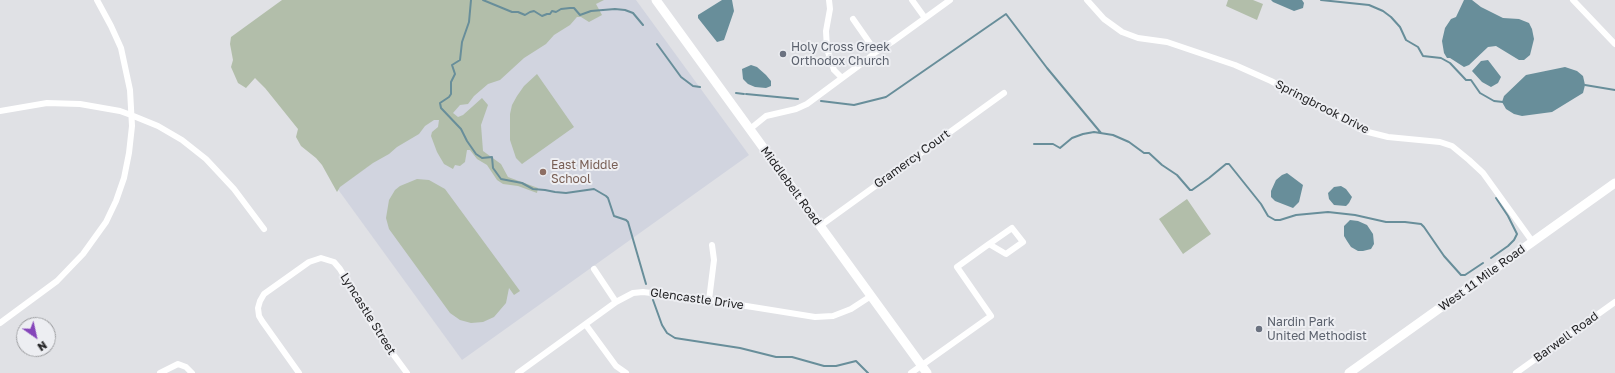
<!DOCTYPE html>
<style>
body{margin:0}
#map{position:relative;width:1615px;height:373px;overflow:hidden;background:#e0e1e5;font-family:"Golos Text",sans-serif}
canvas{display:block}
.north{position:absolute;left:16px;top:317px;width:40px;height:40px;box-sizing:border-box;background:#edeef2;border:1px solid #9c9da0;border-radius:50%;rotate:146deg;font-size:11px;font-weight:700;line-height:16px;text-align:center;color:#232325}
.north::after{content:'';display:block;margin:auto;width:14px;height:18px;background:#8545ba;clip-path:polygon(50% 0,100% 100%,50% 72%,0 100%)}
</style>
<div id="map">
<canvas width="1615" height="373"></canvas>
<div class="north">N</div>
</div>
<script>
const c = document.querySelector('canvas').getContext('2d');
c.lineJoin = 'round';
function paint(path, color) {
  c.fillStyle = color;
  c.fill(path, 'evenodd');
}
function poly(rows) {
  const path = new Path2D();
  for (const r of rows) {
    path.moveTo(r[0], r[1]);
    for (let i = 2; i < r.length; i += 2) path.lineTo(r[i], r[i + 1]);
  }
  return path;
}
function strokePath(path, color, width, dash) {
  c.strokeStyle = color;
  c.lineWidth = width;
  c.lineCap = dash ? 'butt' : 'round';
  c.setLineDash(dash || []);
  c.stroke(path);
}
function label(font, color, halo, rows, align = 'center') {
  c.font = font + ' "Golos Text",sans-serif';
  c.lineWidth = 4;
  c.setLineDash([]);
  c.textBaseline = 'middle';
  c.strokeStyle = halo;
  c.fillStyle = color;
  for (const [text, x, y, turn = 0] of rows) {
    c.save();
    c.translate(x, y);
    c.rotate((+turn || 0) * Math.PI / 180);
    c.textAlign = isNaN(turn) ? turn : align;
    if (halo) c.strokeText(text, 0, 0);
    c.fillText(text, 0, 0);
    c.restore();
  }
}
paint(poly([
 [601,0,636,0,749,155,462,360,337,188]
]), '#d1d4df');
paint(poly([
 [282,0,604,0,596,4,602,15,589,22,581,17,577,17,570,25,554,35,546,44,524,58,500,80,488,84,474,96,468,104,460,105,453,113,458,117,463,115,482,98,488,105,481,125,483,151,501,164,508,177,538,188,537,193,518,186,503,184,497,180,487,165,477,159,470,150,467,150,465,162,460,166,455,165,453,169,444,164,437,152,431,136,432,132,438,127,439,120,434,120,425,126,419,134,397,147,389,154,373,163,340,187,337,192,322,165,316,158,301,146,296,137,298,129,265,88,255,78,246,88,238,83,231,67,233,60,230,44,231,37],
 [1228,0,1253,0,1263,4,1257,20,1226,6],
 [537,74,574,127,522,164,516,158,510,140,510,114,512,105,517,96,524,86],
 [417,179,429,180,445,189,520,291,514,295,509,288,506,303,494,317,483,322,471,323,460,320,450,313,389,229,386,218,389,200,395,190,400,186],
 [1187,199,1211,234,1183,254,1159,219]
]), '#b2beaa');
paint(poly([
 [722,0,732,0,734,11,724,40,717,42,698,18,698,15],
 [1271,0,1302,0,1304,3,1303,8,1294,11,1273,2],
 [1464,0,1472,0,1481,7,1503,18,1519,19,1529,23,1532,29,1534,39,1530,55,1524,60,1519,60,1496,46,1488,47,1469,65,1464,67,1450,58,1447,58,1444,53,1442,41,1445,28,1451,19,1456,17],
 [1488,60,1501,77,1498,83,1491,87,1482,82,1472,71,1481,61],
 [751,65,757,67,766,75,771,81,771,86,766,88,755,87,748,84,743,79,742,69],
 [1565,67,1577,71,1583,76,1585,85,1583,93,1552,112,1522,116,1514,114,1506,109,1502,102,1504,96,1526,75],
 [1287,173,1303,185,1299,202,1293,208,1275,201,1271,197,1271,191,1276,180,1282,175],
 [1341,186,1346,189,1352,197,1349,203,1346,206,1334,205,1329,199,1328,193,1334,187],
 [1350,220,1358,221,1367,225,1373,234,1374,244,1371,249,1363,251,1358,251,1351,247,1347,241,1344,236,1344,226]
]), '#688e9a');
strokePath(poly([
 [471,0,469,22,462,42,460,60,452,65,455,74,451,82,451,94,449,97,440,103,441,108,461,129,467,141,476,154,482,158,492,157,493,168,501,179,522,183,533,189,545,190,555,192,566,193,594,189,606,196,608,198,614,216,626,220,628,222,646,284],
 [483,0,512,12,518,12,525,15,530,12,534,11,542,16,547,14,550,14,552,11,556,12,561,9,570,8,574,8,580,15,591,11,615,9,625,10,633,13,643,25],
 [1321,0,1369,5,1383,11,1391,17,1400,27,1406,40,1418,47,1423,56,1441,58,1450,63,1466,80,1471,80,1480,93,1494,101,1503,102],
 [657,44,681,77,693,86,700,87],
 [1585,85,1615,90],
 [736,93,744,94],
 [746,94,798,99],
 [821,101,854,105,886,97,1006,14,1047,68,1101,133],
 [1034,144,1053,144,1060,148,1072,138,1083,134,1094,132,1113,135,1129,142,1144,153,1149,153,1162,165,1177,175,1190,190,1192,190,1209,178,1226,164,1229,164,1261,204,1268,216,1275,220,1280,220,1296,215,1328,212,1355,215,1386,222,1405,222,1421,224,1424,227,1444,256,1461,275,1465,275,1483,263],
 [1491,258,1508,246,1514,240,1517,234,1508,216,1496,198],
 [653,300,662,325,667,333,675,338,740,348,776,357,792,357,824,366,836,366,856,361,868,373]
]), '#688e9a', 2);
strokePath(poly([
 [829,0,830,9,826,31,827,49,834,70,842,78],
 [912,0,925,18],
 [1087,0,1104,19,1122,32,1138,38,1167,42,1235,65,1271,81,1364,131,1388,137,1440,142,1452,146,1469,160,1483,173,1532,241],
 [1573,0,1615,44],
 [853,19,876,52],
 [0,111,47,103,80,104,120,111,131,115,158,126,182,140,206,159,234,189,264,229],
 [750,129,766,116,796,109,807,104,861,64,876,52,892,42,950,0],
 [820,226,1004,93],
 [594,269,616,302],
 [709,300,714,260,712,245],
 [0,323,57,281,83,254,106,222,116,201,124,178,129,153,132,126,130,90,121,48,111,26,97,0],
 [586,325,616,366,626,373],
 [160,373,178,364,186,367,192,373],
 [299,373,262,321,259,316,258,308,260,301,264,294,309,262,321,258,334,262,340,269,376,331,407,373],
 [518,373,616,302,633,293,643,292,709,300,815,317,833,316,851,309,871,296],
 [911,373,991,316,957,267,989,244,1006,254,1023,242,1012,228,989,244],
 [1516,373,1615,302]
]), '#fff', 6);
strokePath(poly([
 [656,0,927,373],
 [1349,373,1615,183]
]), '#fff', 9);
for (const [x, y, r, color] of [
 [783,54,4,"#6b7280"],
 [543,172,4,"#8d6e63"],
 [1259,329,4,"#6b7280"]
]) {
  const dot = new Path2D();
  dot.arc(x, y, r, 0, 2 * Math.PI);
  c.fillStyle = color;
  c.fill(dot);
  strokePath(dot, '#edeef2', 1.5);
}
label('12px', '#5b616d', '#edeef2', [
 ["Holy Cross Greek",791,47],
 ["Orthodox Church",791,61],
 ["Nardin Park",1267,322],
 ["United Methodist",1267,336]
], 'left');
label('12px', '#232325', '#edeef2', [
 ["Springbrook Drive",1322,107,27],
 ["Gramercy Court",912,159,-36],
 ["Middlebelt Road",791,186,54],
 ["West 11 Mile Road",1482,278,-36],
 ["Glencastle Drive",697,299,8],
 ["Lyncastle Street",368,314,58],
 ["Barwell Road",1566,337,-36]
]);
label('12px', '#785e54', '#edeef2', [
 ["East Middle",551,165],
 ["School",551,179]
], 'left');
</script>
